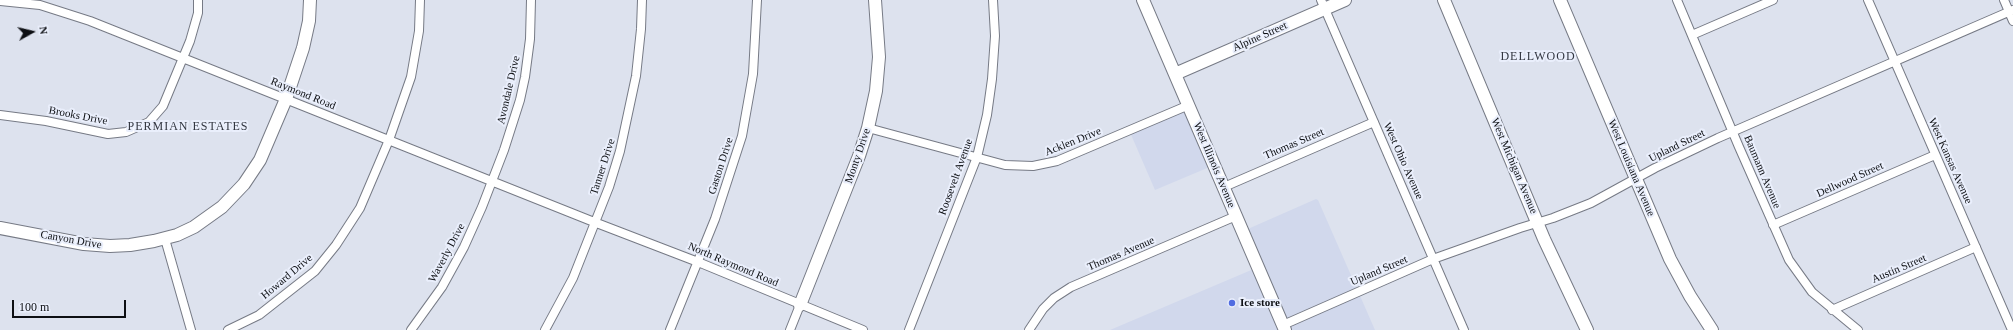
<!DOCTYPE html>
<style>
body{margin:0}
#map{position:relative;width:2013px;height:330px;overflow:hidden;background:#dde2ee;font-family:"Times New Roman",serif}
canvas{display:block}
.north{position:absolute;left:12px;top:12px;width:40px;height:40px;-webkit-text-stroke:3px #eaeffc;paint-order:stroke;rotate:82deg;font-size:11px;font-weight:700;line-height:16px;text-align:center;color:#0d0f13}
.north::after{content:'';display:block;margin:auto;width:14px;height:18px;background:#0d0f13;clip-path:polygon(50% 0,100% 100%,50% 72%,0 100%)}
.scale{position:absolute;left:12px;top:300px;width:114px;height:18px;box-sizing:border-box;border:2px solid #0d0f13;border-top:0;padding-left:5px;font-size:12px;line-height:14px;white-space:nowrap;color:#0d0f13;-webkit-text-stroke:3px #eaeffc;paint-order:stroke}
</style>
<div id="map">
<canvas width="2013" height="330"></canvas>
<div class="north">N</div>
<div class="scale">100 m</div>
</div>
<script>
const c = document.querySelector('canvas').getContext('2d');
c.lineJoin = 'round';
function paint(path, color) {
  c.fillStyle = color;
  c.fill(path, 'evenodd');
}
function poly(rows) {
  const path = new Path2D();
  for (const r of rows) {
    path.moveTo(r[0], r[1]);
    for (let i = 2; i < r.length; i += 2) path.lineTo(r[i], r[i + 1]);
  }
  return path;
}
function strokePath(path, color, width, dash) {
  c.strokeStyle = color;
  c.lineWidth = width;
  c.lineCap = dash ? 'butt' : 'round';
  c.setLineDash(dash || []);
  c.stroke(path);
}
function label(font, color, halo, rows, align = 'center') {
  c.font = font + ' "Times New Roman",serif';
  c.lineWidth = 4;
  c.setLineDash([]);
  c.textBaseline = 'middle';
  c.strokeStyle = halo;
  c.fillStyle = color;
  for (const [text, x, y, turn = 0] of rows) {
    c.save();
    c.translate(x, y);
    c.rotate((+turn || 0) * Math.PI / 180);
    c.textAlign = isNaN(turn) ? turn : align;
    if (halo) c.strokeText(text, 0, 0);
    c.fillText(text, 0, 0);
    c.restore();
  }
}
paint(poly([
 [1186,105,1212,166,1155,190,1129,130],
 [1316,199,1318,200,1375,330,1110,330,1256,268,1241,232]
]), '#d1d8ec');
const street = poly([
 [1321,0,1464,330],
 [1677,0,1739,147,1789,260,1812,292,1858,330],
 [1868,0,2012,330],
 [2004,0,2013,21],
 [0,1,40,5,90,21,594,222,698,262,863,330],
 [1692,35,1773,0],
 [0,115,46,121,108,134,126,132,149,122,163,106,190,41,198,13,198,0],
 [868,128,1005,165,1033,166,1057,161,1189,105],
 [1224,187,1374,122],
 [1773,225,1935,155],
 [165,239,191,330],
 [1832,310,1976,247],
 [1283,325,1433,259,1520,228,1553,218,1591,203,1655,168,1718,138,2013,10],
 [228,330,259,315,315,271,336,245,360,208,389,140,411,77,419,31,420,0],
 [411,330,442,287,464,247,482,207,504,150,520,100,525,77,530,39,531,0],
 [545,330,573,278,609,187,620,151,636,76,641,29,642,0],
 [670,330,715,219,742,136,753,74,757,0],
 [790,330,800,305],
 [909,330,977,157,987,115,992,79,995,36,993,0],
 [1029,330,1043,309,1054,298,1071,287,1236,216]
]);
const secondary = poly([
 [1143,0,1285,330],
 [1444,0,1544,239,1587,330],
 [1560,0,1670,259,1690,296,1712,330],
 [1175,74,1345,0],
 [0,228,84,244,110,246,130,245,154,241,177,235,194,227,222,207,244,184,260,160,286,99,303,48,309,21,310,0],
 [800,305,859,156,868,128,876,91,879,57,875,0]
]);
strokePath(street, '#767a85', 10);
strokePath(secondary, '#767a85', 14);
strokePath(street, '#fff', 8);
strokePath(secondary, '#fff', 12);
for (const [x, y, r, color] of [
 [1232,303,4,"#506ce1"]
]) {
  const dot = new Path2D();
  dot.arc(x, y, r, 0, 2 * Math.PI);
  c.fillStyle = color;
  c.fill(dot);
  strokePath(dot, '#eaeffc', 1.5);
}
label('11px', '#0d0f13', '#eaeffc', [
 ["Alpine Street",1260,37,-24],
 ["Avondale Drive",509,90,-77],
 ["Raymond Road",303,94,22],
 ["Brooks Drive",78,116,11],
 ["Acklen Drive",1073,142,-22],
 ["Thomas Street",1294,144,-23],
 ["Upland Street",1677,146,-26],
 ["Monty Drive",858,156,-71],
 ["West Ohio Avenue",1403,161,66],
 ["West Kansas Avenue",1950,161,66],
 ["West Illinois Avenue",1214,165,67],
 ["Gaston Drive",721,166,-72],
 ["West Michigan Avenue",1514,166,67],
 ["Tanner Drive",603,167,-72],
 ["West Louisiana Avenue",1631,168,67],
 ["Baumann Avenue",1762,172,67],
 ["Roosevelt Avenue",956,177,-70],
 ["Dellwood Street",1850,180,-24],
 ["Canyon Drive",71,240,10],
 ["Waverly Drive",447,253,-62],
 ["Thomas Avenue",1121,254,-23],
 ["North Raymond Road",733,265,23],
 ["Austin Street",1899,269,-23],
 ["Upland Street",1379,271,-23],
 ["Howard Drive",287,277,-40]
]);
label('bold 11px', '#0d0f13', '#eaeffc', [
 ["Ice store",1240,303]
], 'left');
c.letterSpacing = '1px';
label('12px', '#323640', '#eaeffc', [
 ["DELLWOOD",1538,57],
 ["PERMIAN ESTATES",188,127]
]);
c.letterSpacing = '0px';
</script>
